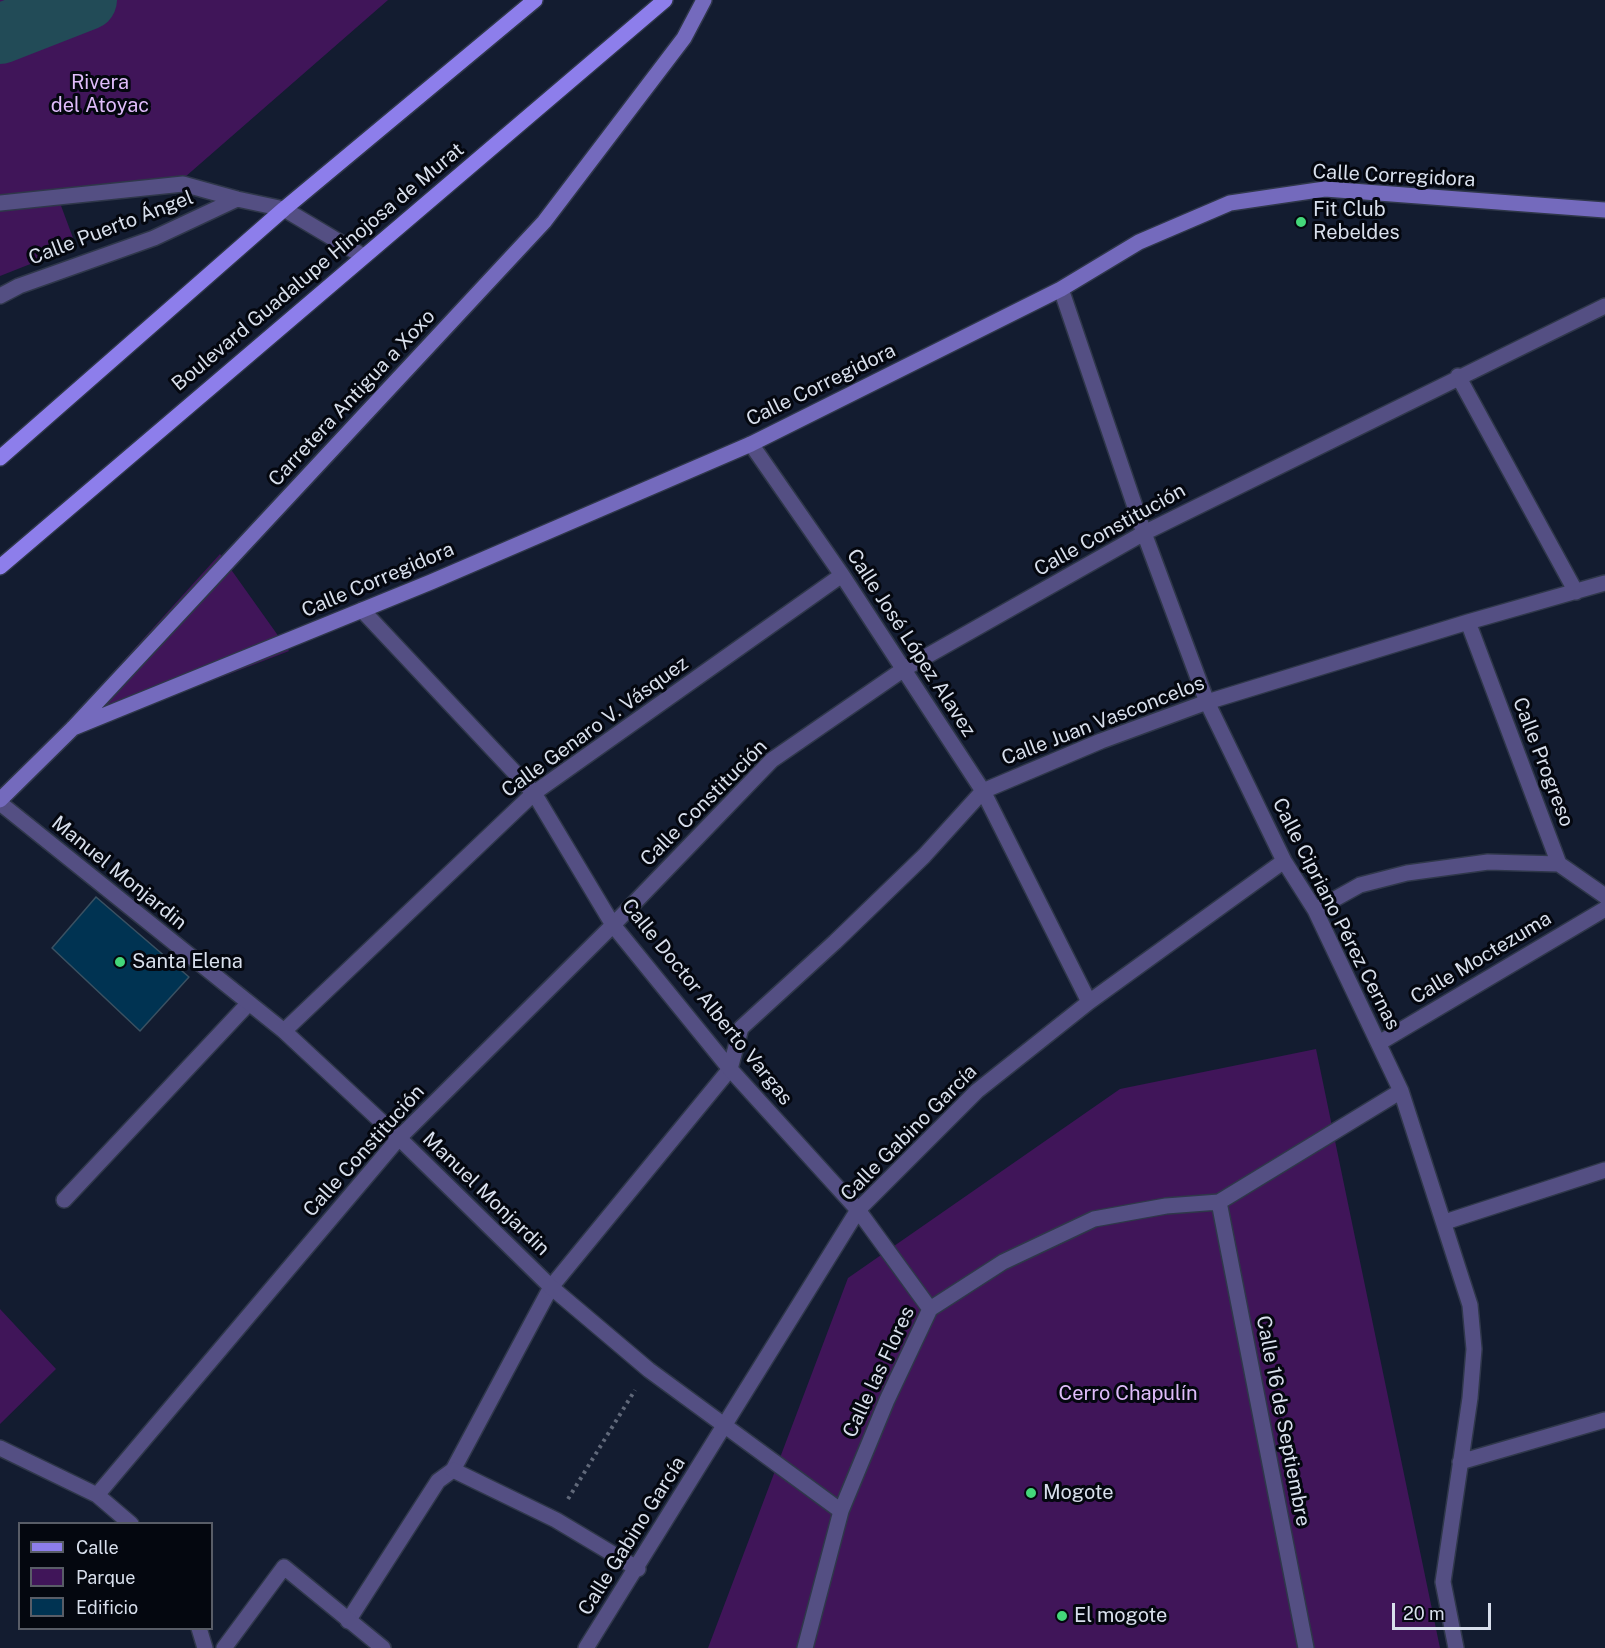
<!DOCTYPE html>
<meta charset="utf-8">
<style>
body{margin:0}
#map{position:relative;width:1605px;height:1648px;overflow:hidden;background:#131c30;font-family:"Public Sans",sans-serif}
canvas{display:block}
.legend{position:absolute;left:18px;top:1522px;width:195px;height:108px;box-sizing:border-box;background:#04070f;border:2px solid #595d67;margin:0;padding:8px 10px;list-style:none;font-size:18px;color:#d8dfec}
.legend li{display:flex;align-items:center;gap:12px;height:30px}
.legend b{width:30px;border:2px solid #595d67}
.scale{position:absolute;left:1392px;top:1603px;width:99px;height:27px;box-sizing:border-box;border:3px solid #d8dfec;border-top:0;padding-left:8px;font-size:18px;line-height:21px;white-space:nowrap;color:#d8dfec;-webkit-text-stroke:4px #04070f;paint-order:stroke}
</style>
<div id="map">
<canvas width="1605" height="1648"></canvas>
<ul class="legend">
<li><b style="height:8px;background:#8d7eeb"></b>Calle</li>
<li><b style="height:16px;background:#401559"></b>Parque</li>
<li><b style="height:16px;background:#003352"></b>Edificio</li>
</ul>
<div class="scale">20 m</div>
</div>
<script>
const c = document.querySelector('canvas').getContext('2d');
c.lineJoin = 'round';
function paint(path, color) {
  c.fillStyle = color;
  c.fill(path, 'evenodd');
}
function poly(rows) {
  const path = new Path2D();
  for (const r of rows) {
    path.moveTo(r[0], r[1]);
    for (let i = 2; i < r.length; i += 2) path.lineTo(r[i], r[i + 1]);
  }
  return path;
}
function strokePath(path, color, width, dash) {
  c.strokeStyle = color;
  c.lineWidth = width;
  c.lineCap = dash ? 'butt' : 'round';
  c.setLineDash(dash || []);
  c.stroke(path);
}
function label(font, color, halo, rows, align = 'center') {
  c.font = font + ' "Public Sans",sans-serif';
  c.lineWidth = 6;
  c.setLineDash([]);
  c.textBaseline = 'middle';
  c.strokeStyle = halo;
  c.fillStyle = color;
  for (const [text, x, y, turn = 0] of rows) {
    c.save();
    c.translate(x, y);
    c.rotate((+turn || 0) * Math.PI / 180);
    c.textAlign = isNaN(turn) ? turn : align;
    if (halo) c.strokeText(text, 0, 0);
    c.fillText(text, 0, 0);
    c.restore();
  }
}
paint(poly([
 [0,0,388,0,177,184,0,196],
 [60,203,76,246,0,276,0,207],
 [220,554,289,651,48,744],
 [1316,1049,1440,1648,708,1648,848,1278,1120,1089],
 [0,1309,56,1369,0,1424]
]), '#401559');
strokePath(poly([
 [0,34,87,0]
]), '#224b57', 60);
const building = poly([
 [96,897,189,977,140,1031,52,948,96,897]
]);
paint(building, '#003352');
strokePath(building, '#3a5162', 1.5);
const lane = poly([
 [64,1200,248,1004],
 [348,1621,438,1481,453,1470,551,1287,730,1069]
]);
const street = poly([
 [0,203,183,184,237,199,284,209,363,256],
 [1061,289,1144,533,1207,702,1284,861,1315,910,1401,1091,1470,1305,1474,1349,1470,1398,1443,1582,1456,1648],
 [0,296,19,286,154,238,237,199],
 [1458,376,1576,592],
 [751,444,842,575,983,791,1089,1002],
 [362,610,534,793,613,925,730,1069,858,1210,930,1309],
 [1468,622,1559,864,1605,896],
 [0,803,284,1031,399,1138,551,1287,649,1370,841,1511],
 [1315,910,1360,885,1407,873,1488,862,1559,864],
 [284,1031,534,793,842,575],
 [1379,1043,1605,909],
 [730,1069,741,1028,835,942,924,856,983,791,1101,741,1207,702,1468,622,1605,583],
 [1219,1202,1306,1648],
 [1445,1222,1605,1170],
 [0,1448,97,1495,131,1524],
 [1460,1462,1605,1420],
 [453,1470,556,1520,638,1569],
 [97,1495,399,1138,613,925,772,760,904,669,1144,533,1605,306],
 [199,1628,205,1648],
 [224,1648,284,1567,383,1648],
 [586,1648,858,1210,977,1091,1089,1002,1284,861],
 [805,1648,841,1511,887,1400,930,1309,1003,1262,1094,1219,1166,1206,1219,1202,1401,1091]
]);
const secondary = poly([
 [73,728,431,582,751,444,1061,289,1139,242,1230,203,1325,189,1605,210],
 [0,800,73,728,544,222,684,38,704,0]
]);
const primary = poly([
 [0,458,284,209,535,0],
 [0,567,665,0]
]);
strokePath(lane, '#2f374a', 18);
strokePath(street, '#2f374a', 18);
strokePath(secondary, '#2f374a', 18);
strokePath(primary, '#2f374a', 18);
strokePath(poly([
 [568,1499,635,1390]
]), '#61697a', 4, [3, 4.5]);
strokePath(lane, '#544f83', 15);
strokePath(street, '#544f83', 15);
strokePath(secondary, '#746abd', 15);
strokePath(primary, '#8d7eeb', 15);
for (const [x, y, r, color] of [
 [1301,222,6,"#44d77a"],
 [120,962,6,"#44d77a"],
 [1031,1493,6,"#44d77a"],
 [1062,1616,6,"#44d77a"]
]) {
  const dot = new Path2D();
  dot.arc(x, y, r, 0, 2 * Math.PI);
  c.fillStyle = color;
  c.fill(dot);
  strokePath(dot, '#04070f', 2);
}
label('20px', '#dfbcfa', '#04070f', [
 ["Rivera",100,83],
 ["del Atoyac",100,106],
 ["Cerro Chapulín",1128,1394]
]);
label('20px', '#d8dfec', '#04070f', [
 ["Calle Corregidora",1394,176,3],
 ["Calle Puerto Ángel",111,228,-21],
 ["Boulevard Guadalupe Hinojosa de Murat",318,267,-40],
 ["Calle Corregidora",821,385,-26],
 ["Carretera Antigua a Xoxo",352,398,-47],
 ["Calle Constitución",1110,530,-29],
 ["Calle Corregidora",378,580,-23],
 ["Calle José López Alavez",911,643,57],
 ["Calle Juan Vasconcelos",1103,721,-21],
 ["Calle Genaro V. Vásquez",595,727,-36],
 ["Calle Progreso",1543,762,69],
 ["Calle Constitución",704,803,-45],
 ["Manuel Monjardin",119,873,39],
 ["Calle Cipriano Pérez Cernas",1336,914,63],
 ["Calle Moctezuma",1481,958,-31],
 ["Calle Doctor Alberto Vargas",707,1002,51],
 ["Calle Gabino García",909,1133,-45],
 ["Calle Constitución",364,1151,-48],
 ["Manuel Monjardin",486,1194,44],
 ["Calle las Flores",879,1372,-65],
 ["Calle 16 de Septiembre",1283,1421,79],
 ["Calle Gabino García",632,1536,-58]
]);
label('20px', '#d8dfec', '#04070f', [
 ["Fit Club",1313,210],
 ["Rebeldes",1313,233],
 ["Santa Elena",132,962],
 ["Mogote",1043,1493],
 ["El mogote",1074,1616]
], 'left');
</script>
